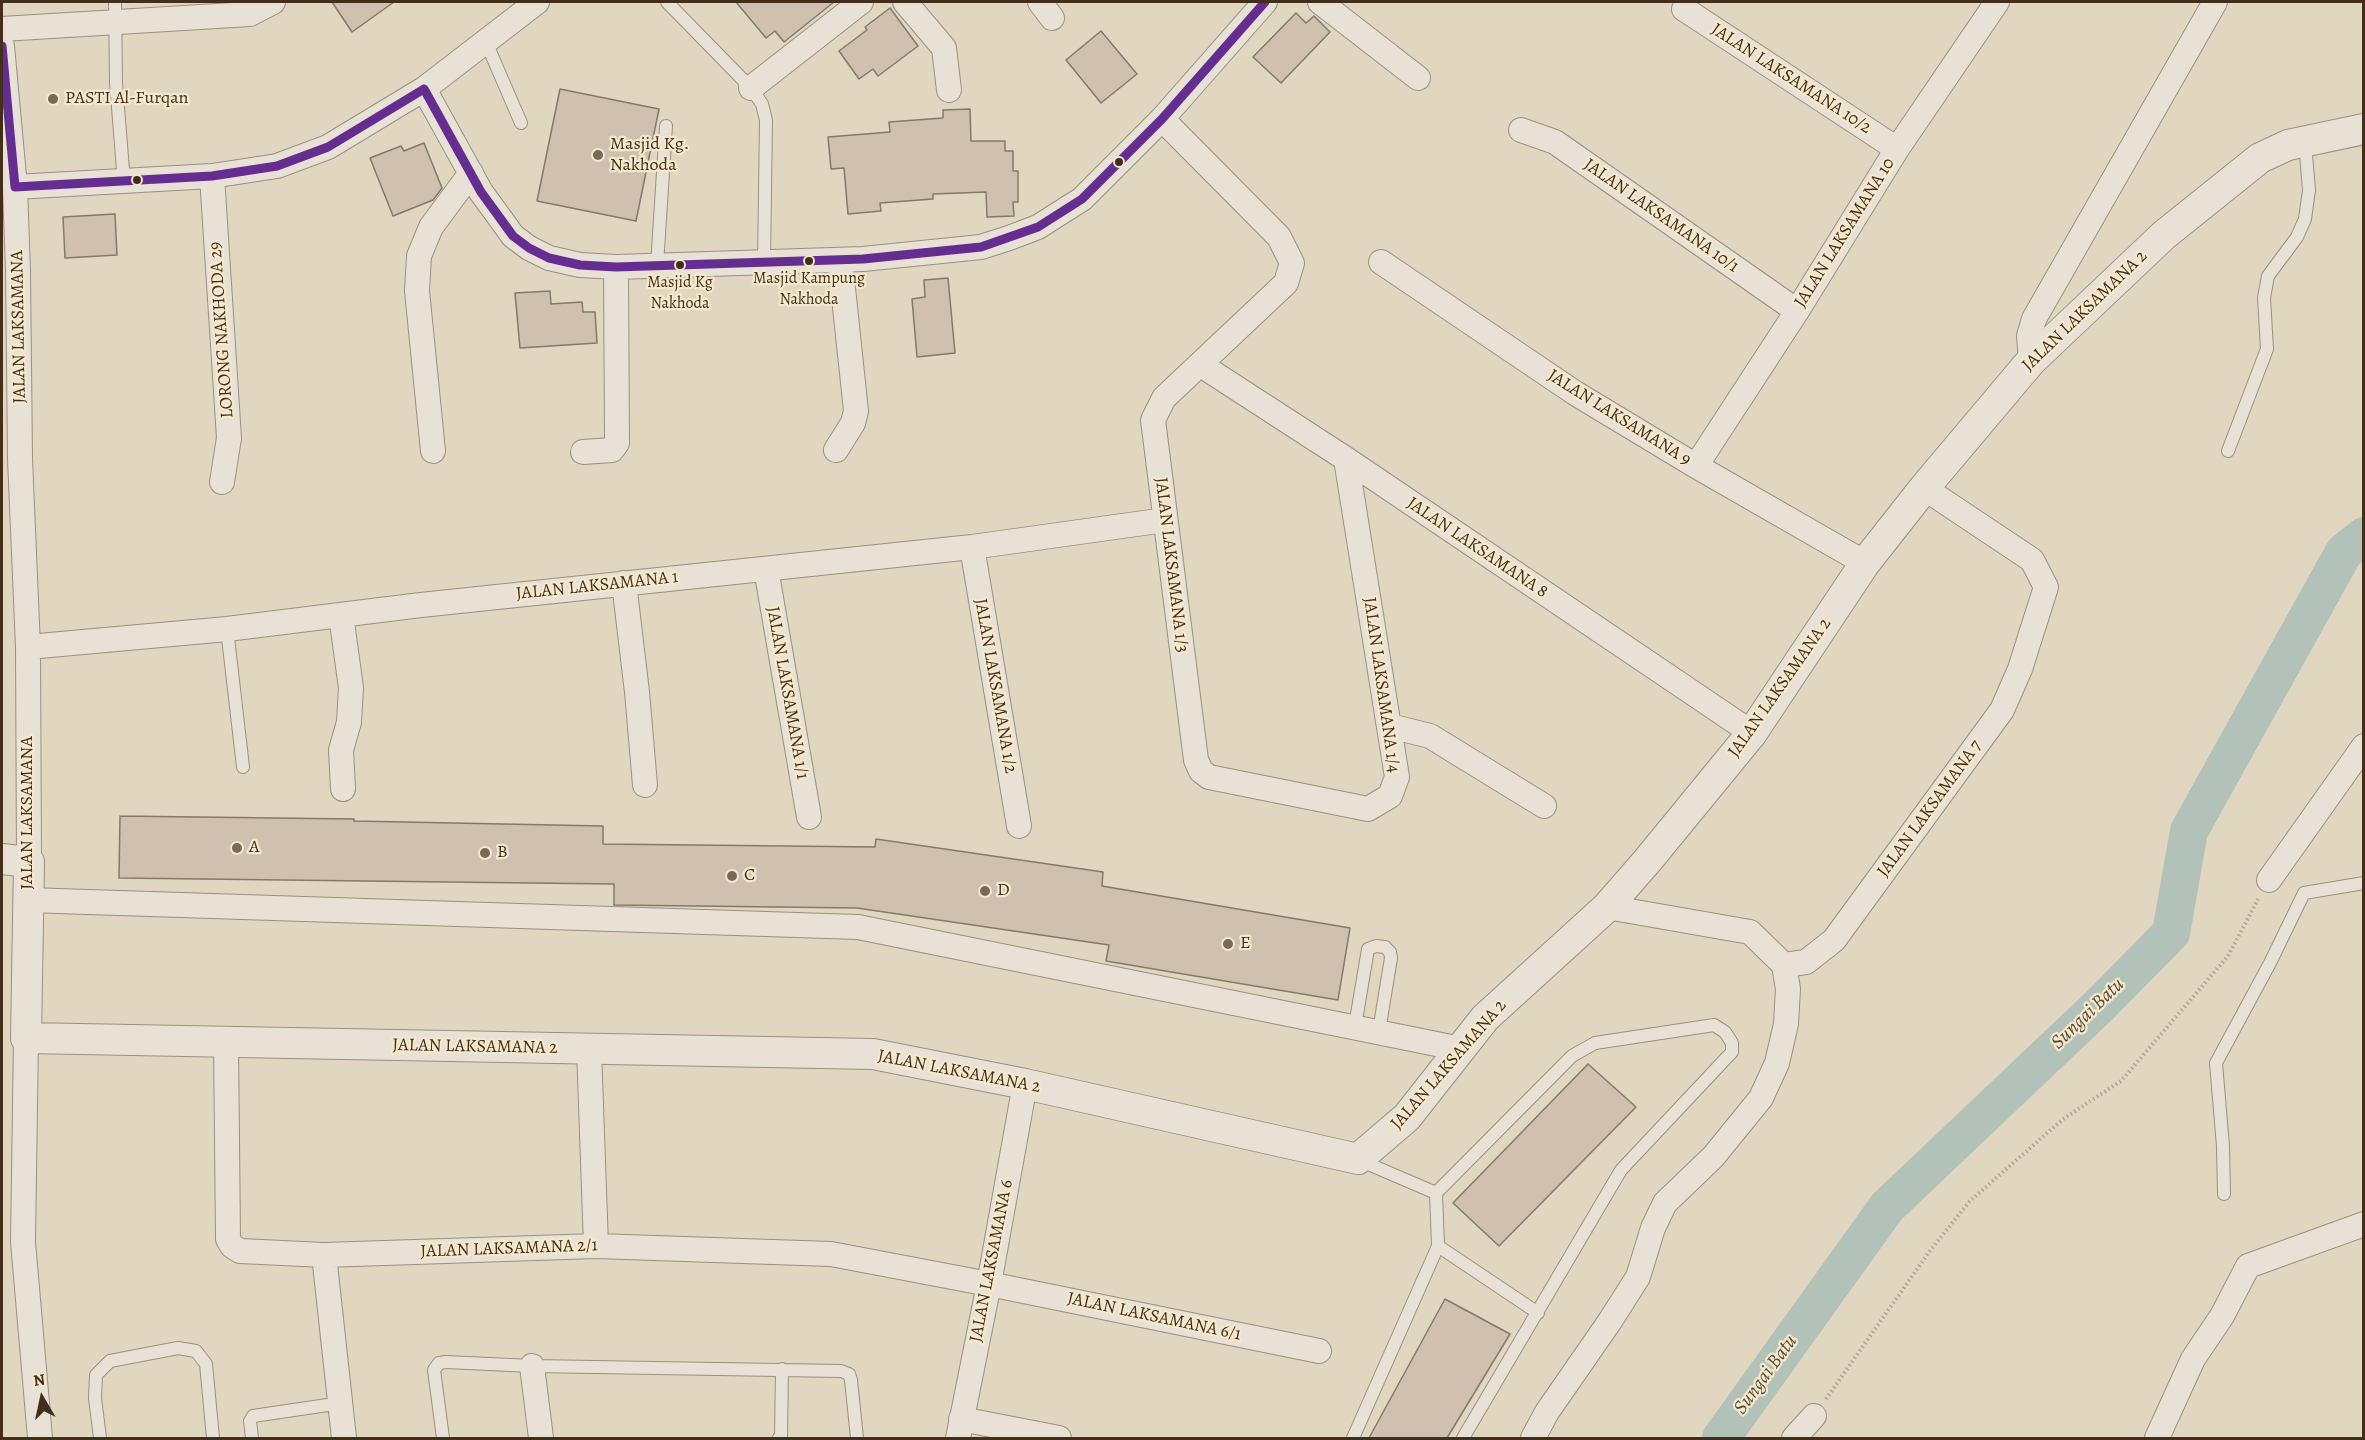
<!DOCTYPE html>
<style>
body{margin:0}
#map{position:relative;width:2365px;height:1440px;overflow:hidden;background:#e1d6c0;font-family:Alegreya,serif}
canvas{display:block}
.frame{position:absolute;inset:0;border:3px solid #422e19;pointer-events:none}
.north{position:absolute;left:12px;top:1368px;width:60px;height:60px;-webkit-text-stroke:4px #f5e8cd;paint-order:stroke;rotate:351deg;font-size:16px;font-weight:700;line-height:24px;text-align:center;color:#422e19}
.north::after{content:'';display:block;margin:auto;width:21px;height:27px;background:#422e19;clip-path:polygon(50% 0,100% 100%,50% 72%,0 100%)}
</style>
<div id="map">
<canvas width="2365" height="1440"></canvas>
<div class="frame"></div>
<div class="north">N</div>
</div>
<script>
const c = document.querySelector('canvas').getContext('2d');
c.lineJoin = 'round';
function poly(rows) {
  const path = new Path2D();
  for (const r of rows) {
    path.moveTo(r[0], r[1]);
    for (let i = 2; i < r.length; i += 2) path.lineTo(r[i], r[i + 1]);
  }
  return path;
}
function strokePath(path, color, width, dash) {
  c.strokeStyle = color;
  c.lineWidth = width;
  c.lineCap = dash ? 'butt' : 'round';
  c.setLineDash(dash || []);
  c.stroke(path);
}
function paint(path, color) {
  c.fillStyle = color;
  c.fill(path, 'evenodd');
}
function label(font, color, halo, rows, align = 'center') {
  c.font = font + ' Alegreya,serif';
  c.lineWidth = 4.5;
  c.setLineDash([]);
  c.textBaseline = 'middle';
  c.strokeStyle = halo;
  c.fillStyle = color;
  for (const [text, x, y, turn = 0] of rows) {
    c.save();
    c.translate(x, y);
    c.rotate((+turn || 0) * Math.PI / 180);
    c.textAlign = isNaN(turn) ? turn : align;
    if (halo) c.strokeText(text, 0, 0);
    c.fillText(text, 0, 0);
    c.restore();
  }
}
strokePath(poly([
 [1721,1438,1887,1207,2099,1006,2171,933,2189,831,2344,552,2364,536]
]), '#b2c2b9', 38);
const building = poly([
 [332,2,394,2,352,32,332,2],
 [736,2,834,2,784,42,775,31,766,38,736,2],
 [890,8,918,46,878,76,873,69,859,79,839,51,867,30,865,27,890,8],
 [1296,13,1306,23,1314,16,1330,32,1281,83,1253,57,1296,13],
 [1101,31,1137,74,1101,103,1066,60,1101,31],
 [560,89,659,109,636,221,537,201,560,89],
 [970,109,971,141,1005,141,1005,151,1013,151,1013,171,1018,171,1018,202,1013,202,1014,216,987,217,986,192,933,194,933,199,880,203,881,211,848,214,844,168,831,169,828,137,890,132,889,122,943,118,943,110,970,109],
 [424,143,442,188,433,200,393,216,370,158,401,146,404,151,424,143],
 [115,214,117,255,65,258,63,217,115,214],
 [948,278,955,353,917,357,912,299,925,297,924,280,948,278],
 [550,291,551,304,582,302,583,312,595,312,597,343,520,348,515,293,550,291],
 [120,816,354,819,354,821,603,826,603,844,875,847,876,839,1103,872,1102,886,1350,928,1338,1000,1106,961,1109,945,857,908,614,905,614,884,119,878,120,816],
 [1588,1064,1636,1107,1499,1246,1453,1203,1588,1064],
 [1445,1299,1510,1334,1447,1438,1369,1438,1445,1299]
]);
paint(building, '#cfc0b0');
strokePath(building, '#827a6b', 1.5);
const service = poly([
 [115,2,116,83,124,182],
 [667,2,751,88,762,104,766,120,764,262],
 [486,42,521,123],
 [657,265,666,126],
 [2228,451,2267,349,2264,298,2268,276,2297,237,2305,219,2309,190,2305,143],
 [227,629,243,767],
 [1355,1026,1368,949,1376,946,1385,947,1390,952,1391,958,1379,1031],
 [1359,1160,1436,1193],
 [2224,1194,2223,1146,2216,1063,2270,963,2304,893,2364,883],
 [1438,1246,1538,1313],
 [100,1438,95,1398,96,1375,110,1361,178,1348,196,1351,206,1364,213,1438],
 [252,1438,250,1421,253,1416,341,1403],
 [443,1438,434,1370,439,1363,446,1362,532,1366,841,1371,849,1374,851,1380,857,1438],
 [779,1438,781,1437,782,1369],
 [1353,1438,1438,1246,1436,1193,1572,1056,1595,1043,1714,1025,1725,1032,1732,1043,1732,1052,1621,1170,1463,1438]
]);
const minor = poly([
 [905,2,944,48,949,90],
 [1040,2,1052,18],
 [1320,2,1418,78],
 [1684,9,1897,149],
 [2,29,250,14,273,2],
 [2,46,15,187,18,271,20,459,28,647,29,862],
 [751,88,861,2],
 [424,89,481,192,513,236,529,248,549,258,580,265,616,267,863,259,981,247,1009,238,1038,227,1082,199,1162,119,1265,2],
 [1162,119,1279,237,1292,263,1286,283,1164,398,1153,420,1196,760,1201,771,1209,777,1368,809,1390,796,1397,777,1346,459],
 [1521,130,1555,142,1797,311],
 [212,176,229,438,222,482],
 [15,187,212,176,277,166,328,147,424,89,537,2],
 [1381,262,1575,393,1696,466,1865,563],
 [2031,361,2029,336,2034,319,2215,2],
 [1201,365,1346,459,1752,733],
 [836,450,853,423,856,411,840,260],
 [433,451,417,291,419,256,431,227,471,173],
 [583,452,612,450,617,443,616,267],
 [1696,466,1797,311,1897,149,1997,2],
 [972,547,1019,826],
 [766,569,809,817],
 [624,583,637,692,645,785],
 [341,615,351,688,349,722,341,750,343,789],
 [28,647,227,629,421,605,972,547,1165,520],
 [1390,726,1430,736,1544,806],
 [2269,880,2364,746],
 [27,900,858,927,1461,1049],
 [1607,907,1750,932,1784,965,1806,962,1834,940,2002,710,2020,669,2046,587,2032,560,1924,488],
 [26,1038,23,1242,40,1438],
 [226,1042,228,1239,232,1246,240,1251,324,1255,596,1246,831,1254,989,1284,1319,1351],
 [589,1049,596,1246],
 [324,1255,344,1438],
 [532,1366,541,1438],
 [961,1419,1059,1438],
 [958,1438,989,1284,1025,1084],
 [1533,1438,1547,1412,1610,1321,1638,1277,1653,1228,1665,1203,1713,1157,1761,1098,1777,1063,1786,1024,1788,989,1784,965],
 [1794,1438,1814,1416],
 [2157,1438,2193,1359,2222,1316,2248,1266,2364,1224]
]);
const tertiary = poly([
 [2,859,29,862,26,1038,873,1054,1025,1084,1358,1159,1407,1117,1485,1018,1607,907,1648,860,1752,733,1865,563,1924,488,2031,361,2164,235,2260,158,2288,145,2364,129]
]);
strokePath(service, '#999081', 14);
strokePath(minor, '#999081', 26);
strokePath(tertiary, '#999081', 32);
strokePath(poly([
 [1826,1399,1929,1252,1969,1202,2063,1119,2121,1081,2228,956,2258,899]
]), '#aaa499', 4, [1.5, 3]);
strokePath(service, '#e7e1d6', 12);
strokePath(minor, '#e7e1d6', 24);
strokePath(tertiary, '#e7e1d6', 30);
strokePath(poly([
 [2,46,15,187],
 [424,89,481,192,513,236,529,248,549,258,580,265,616,267,863,259,981,247,1038,227,1082,199,1162,119,1265,2],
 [15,187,212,176,277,166,328,147,424,89]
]), '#662d91', 9);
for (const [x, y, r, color] of [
 [53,99,6,"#7a6953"],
 [598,155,6,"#7a6953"],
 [1119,162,5,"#422e19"],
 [137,180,5,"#422e19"],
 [809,261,5,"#422e19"],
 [680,265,5,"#422e19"],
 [237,848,6,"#7a6953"],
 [485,853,6,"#7a6953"],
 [732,876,6,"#7a6953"],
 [985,891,6,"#7a6953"],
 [1228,944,6,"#7a6953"]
]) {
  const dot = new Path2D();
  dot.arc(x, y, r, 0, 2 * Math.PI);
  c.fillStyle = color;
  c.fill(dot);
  strokePath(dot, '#f5e8cd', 2);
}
label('16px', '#422e19', '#f5e8cd', [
 ["Masjid Kampung",809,279],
 ["Nakhoda",809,300],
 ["Masjid Kg",680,283],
 ["Nakhoda",680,304]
]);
label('18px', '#422e19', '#f5e8cd', [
 ["JALAN LAKSAMANA 10/2",1791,79,33],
 ["JALAN LAKSAMANA 10/1",1661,216,35],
 ["JALAN LAKSAMANA 10",1845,233,-58],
 ["JALAN LAKSAMANA 2",2085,311,-44],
 ["JALAN LAKSAMANA",19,327,-91],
 ["LORONG NAKHODA 29",222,330,-94],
 ["JALAN LAKSAMANA 9",1619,418,32],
 ["JALAN LAKSAMANA 8",1477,548,34],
 ["JALAN LAKSAMANA 1/3",1171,565,83],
 ["JALAN LAKSAMANA 1",597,586,-6],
 ["JALAN LAKSAMANA 1/4",1381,685,82],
 ["JALAN LAKSAMANA 1/2",995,686,80],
 ["JALAN LAKSAMANA 2",1780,688,-55],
 ["JALAN LAKSAMANA 1/1",787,693,80],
 ["JALAN LAKSAMANA 7",1930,809,-54],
 ["JALAN LAKSAMANA",28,813,-90],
 ["JALAN LAKSAMANA 2",475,1047,1],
 ["JALAN LAKSAMANA 2",1449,1065,-49],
 ["JALAN LAKSAMANA 2",959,1072,11],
 ["JALAN LAKSAMANA 2/1",509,1249,-2],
 ["JALAN LAKSAMANA 6",992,1261,-79],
 ["JALAN LAKSAMANA 6/1",1154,1317,12]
]);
label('18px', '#422e19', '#f5e8cd', [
 ["PASTI Al-Furqan",65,99],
 ["Masjid Kg.",610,145],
 ["Nakhoda",610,166],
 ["A",249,848],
 ["B",497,853],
 ["C",744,876],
 ["D",997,891],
 ["E",1240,944]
], 'left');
label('italic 20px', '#544a38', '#f5e8cd', [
 ["Sungai Batu",2088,1014,-44],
 ["Sungai Batu",1766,1375,-54]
]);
</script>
